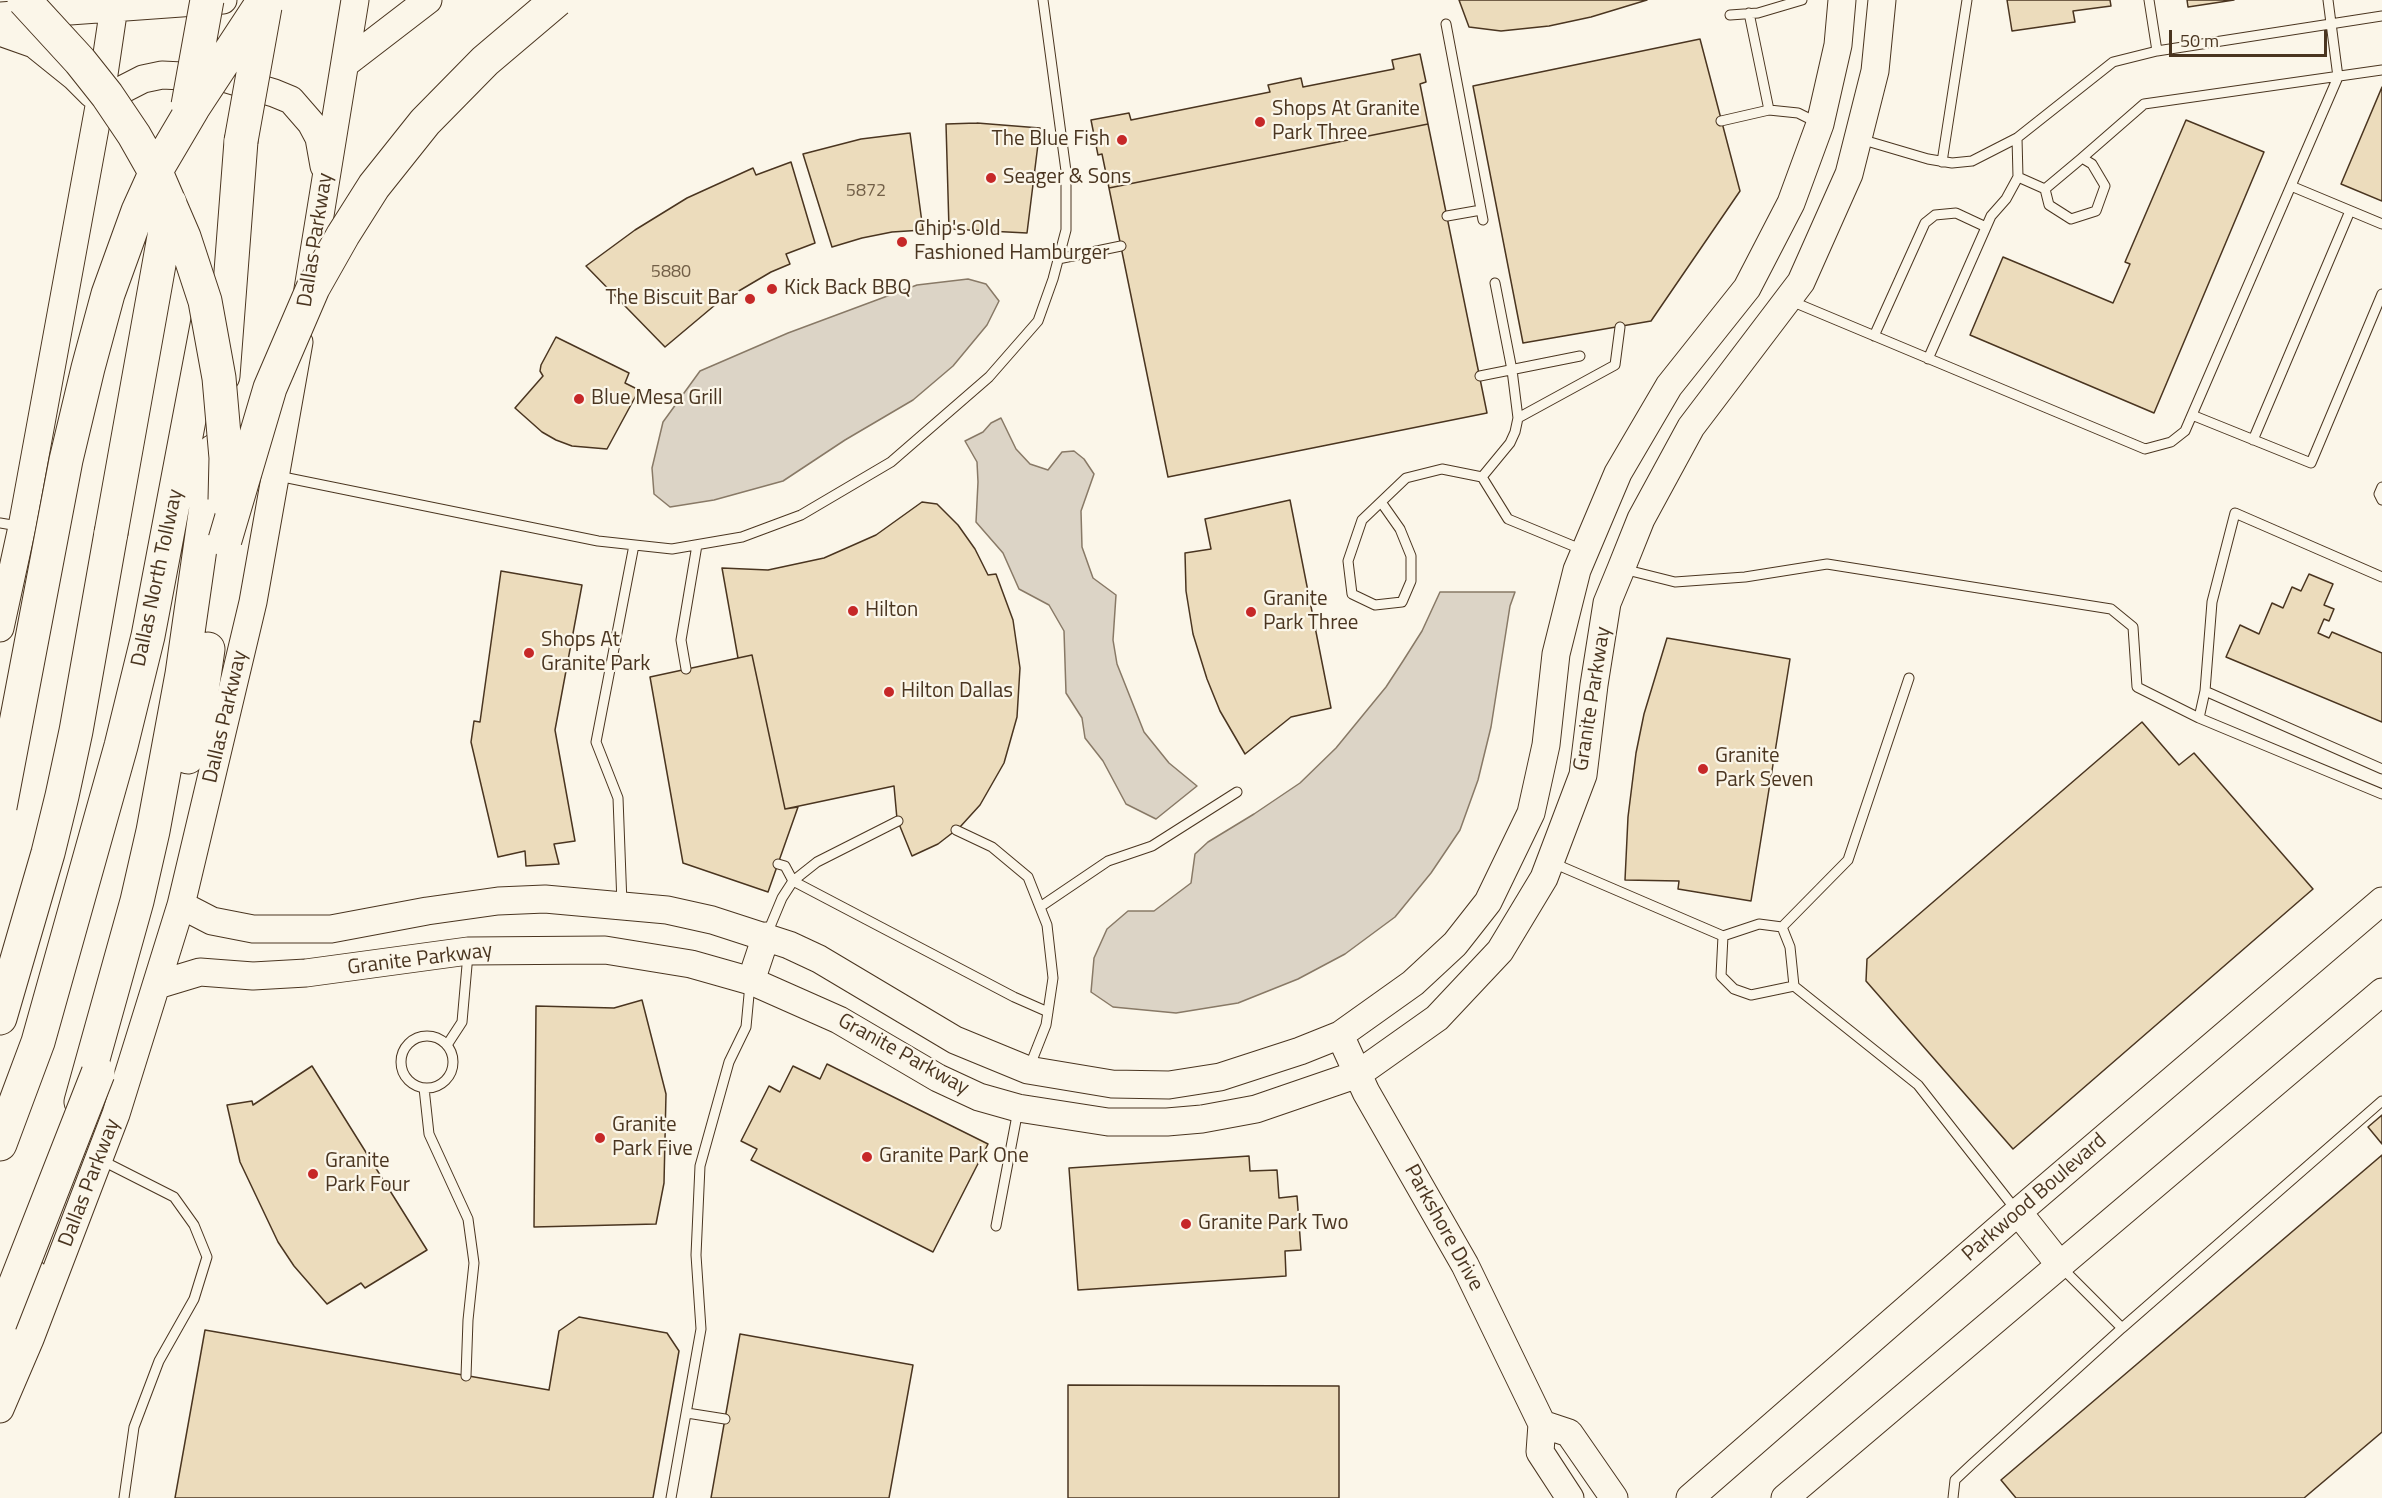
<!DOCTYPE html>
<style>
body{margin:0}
#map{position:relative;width:2382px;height:1498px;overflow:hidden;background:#fbf6e9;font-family:"Titillium Web",sans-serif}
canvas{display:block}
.scale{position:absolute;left:2169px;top:30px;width:158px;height:27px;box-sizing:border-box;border:3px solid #4a3520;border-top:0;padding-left:8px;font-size:18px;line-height:21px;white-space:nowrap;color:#4a3520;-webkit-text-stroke:4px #fbf6e9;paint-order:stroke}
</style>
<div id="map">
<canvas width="2382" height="1498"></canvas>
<div class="scale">50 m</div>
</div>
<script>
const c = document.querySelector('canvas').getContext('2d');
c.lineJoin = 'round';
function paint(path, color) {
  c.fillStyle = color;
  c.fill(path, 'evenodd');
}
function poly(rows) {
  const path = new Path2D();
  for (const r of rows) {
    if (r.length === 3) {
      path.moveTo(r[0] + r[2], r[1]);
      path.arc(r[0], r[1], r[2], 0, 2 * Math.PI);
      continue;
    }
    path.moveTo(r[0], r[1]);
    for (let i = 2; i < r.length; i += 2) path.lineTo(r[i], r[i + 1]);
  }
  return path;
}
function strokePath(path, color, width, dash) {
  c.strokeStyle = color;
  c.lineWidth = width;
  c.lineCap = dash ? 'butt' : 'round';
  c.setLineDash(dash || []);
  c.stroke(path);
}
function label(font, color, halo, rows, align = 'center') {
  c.font = font + ' "Titillium Web",sans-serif';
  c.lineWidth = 4.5;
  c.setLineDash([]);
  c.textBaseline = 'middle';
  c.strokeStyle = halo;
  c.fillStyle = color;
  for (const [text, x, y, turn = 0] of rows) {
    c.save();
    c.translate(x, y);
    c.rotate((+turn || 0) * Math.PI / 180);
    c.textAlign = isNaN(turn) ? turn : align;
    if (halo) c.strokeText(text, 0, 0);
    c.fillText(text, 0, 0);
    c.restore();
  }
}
const water = poly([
 [968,279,986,284,999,301,987,325,953,366,913,400,845,440,783,481,714,500,670,507,654,494,652,468,663,422,700,371,788,333,917,285,968,279],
 [1001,418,1016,449,1030,464,1048,470,1062,452,1074,451,1084,459,1094,474,1081,511,1082,547,1093,578,1116,595,1113,640,1117,664,1144,732,1169,763,1197,786,1156,819,1126,804,1103,761,1085,738,1082,718,1066,693,1064,631,1049,605,1019,589,1003,553,976,522,978,482,977,462,965,441,983,432,991,423,1001,418],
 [1440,592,1515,592,1510,606,1491,727,1478,780,1460,830,1431,873,1395,917,1345,954,1298,979,1238,1003,1176,1013,1113,1007,1091,992,1094,958,1107,929,1128,911,1154,911,1191,883,1195,854,1208,842,1254,814,1300,783,1336,748,1386,687,1403,661,1422,631,1440,592]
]);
paint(water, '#dcd4c6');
strokePath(water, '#887966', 1.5);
const building = poly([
 [1459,0,1647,0,1591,17,1549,26,1501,31,1469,27,1459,0],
 [2007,0,2110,0,2111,6,2073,11,2075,22,2012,31,2007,0],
 [2187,0,2234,0,2188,7,2187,0],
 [1700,39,1740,191,1651,321,1523,343,1473,86,1700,39],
 [1420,54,1426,82,1420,84,1428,124,1109,188,1102,154,1098,155,1091,120,1129,113,1131,120,1270,92,1268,85,1301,78,1303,87,1394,69,1392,60,1420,54],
 [2382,87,2382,201,2341,184,2382,87],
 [2186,120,2264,152,2154,413,1970,335,2003,257,2113,303,2130,264,2125,262,2186,120],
 [977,123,1040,128,1027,233,949,229,946,124,977,123],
 [1428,124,1487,413,1168,477,1109,188,1428,124],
 [910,133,923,230,892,232,862,238,832,247,803,154,861,139,910,133],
 [791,162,815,243,786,254,790,264,771,272,715,305,665,347,586,266,635,230,687,198,753,168,756,175,791,162],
 [556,337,629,373,625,383,639,390,607,449,572,446,556,440,542,432,515,408,543,376,540,371,541,365,556,337],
 [1290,500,1331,708,1291,717,1245,754,1220,711,1207,679,1193,634,1186,591,1185,553,1211,549,1205,519,1290,500],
 [922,502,937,504,958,525,975,549,988,575,996,574,1013,620,1020,668,1017,717,1004,763,980,805,960,827,938,844,912,856,897,819,894,786,785,809,752,655,738,658,722,568,768,570,824,558,876,535,922,502],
 [501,571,582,585,555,730,575,841,554,844,559,864,526,866,525,851,498,857,471,742,474,721,480,722,501,571],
 [2309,574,2333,584,2324,605,2334,609,2329,621,2324,619,2318,633,2329,638,2332,632,2382,653,2382,722,2226,657,2240,625,2259,634,2272,603,2283,608,2292,587,2301,591,2309,574],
 [1667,638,1790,659,1751,901,1678,889,1679,881,1625,880,1628,817,1636,753,1644,714,1667,638],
 [752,655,785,809,798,807,768,892,683,863,650,677,752,655],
 [2142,722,2179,765,2194,753,2313,889,2013,1149,1866,981,1867,959,2142,722],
 [642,1000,666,1094,664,1183,656,1224,534,1227,536,1006,614,1008,642,1000],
 [827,1064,988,1144,933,1252,751,1160,757,1149,741,1141,769,1086,780,1092,793,1066,820,1079,827,1064],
 [312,1066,427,1250,365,1288,361,1283,327,1304,294,1266,278,1242,240,1162,227,1105,252,1101,253,1105,312,1066],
 [2382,1115,2382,1144,2368,1127,2382,1115],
 [2382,1155,2382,1432,2304,1498,2016,1498,2001,1480,2382,1155],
 [1249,1156,1250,1171,1277,1170,1279,1198,1297,1196,1301,1250,1285,1251,1286,1276,1078,1290,1069,1168,1249,1156],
 [579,1317,667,1333,679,1351,653,1498,175,1498,205,1330,549,1390,559,1331,579,1317],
 [740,1334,913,1365,889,1498,711,1498,740,1334],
 [1068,1385,1339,1386,1339,1498,1068,1498,1068,1385]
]);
paint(building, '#ecdcbc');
strokePath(building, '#4a3520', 1.5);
const lane = poly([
 [2149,0,2157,51],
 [1749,13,1769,110],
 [1730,15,1758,13,1802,0],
 [1446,24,1483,220],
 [1721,121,1769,110,1798,113,1818,123],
 [1860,139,1928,159,1952,163,1972,161,2017,138,2113,62,2157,51,2382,16],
 [2082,158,2144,104,2382,70],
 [2082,158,2092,164,2105,186,2096,211,2071,219,2049,205,2045,189,2082,158],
 [1942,162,1967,0],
 [2018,177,2045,189],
 [2291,186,2382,224],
 [1447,216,1481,210],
 [1058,259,1121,246],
 [1495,283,1512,370,1518,418,1515,432,1510,443,1482,477,1508,519,1583,550],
 [1791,301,2145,449,2171,442,2185,431,2338,77,2328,0],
 [1874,336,1925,223,1935,215,1956,213,1986,227],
 [1928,359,1991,216,2006,199,2018,177,2017,138],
 [1480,376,1580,356],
 [2192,415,2311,463,2382,294],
 [1518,418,1615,365,1620,327],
 [2253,440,2350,211],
 [278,476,598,541,672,549,742,537,801,515,891,462,989,377,1038,321,1053,279,1066,230,1066,171,1043,0],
 [2382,487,2379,494,2382,500],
 [1381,502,1400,529,1411,556,1411,581,1402,602,1375,605,1352,594,1348,561,1362,520,1406,478,1442,469,1482,477],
 [0,523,18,526],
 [1623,569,1675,582,1745,577,1827,564,2111,609,2133,627,2137,687,2199,718,2382,794],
 [686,669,681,640,697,545],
 [2205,691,2382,769],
 [2199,718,2205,691,2212,602,2235,513,2382,577],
 [956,830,992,847,1028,877,1047,925,1053,978,1046,1025,1029,1068],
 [1553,863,1723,936,1759,924,1782,927,1790,947,1794,986,1918,1085,2016,1210],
 [778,864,785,866,793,881,1014,997,1048,1012],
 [622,904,618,798,596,742,634,545],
 [1040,907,1108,861,1152,846,1237,792],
 [1782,927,1848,860,1909,678],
 [767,934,782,898,793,881,817,862,898,821],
 [1723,936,1721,976,1734,989,1751,995,1794,986],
 [427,1062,26],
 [447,1045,462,1022,468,954],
 [424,1088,429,1134,468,1219,474,1263,468,1320,466,1376],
 [101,1160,174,1197,194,1225,207,1257,194,1299,159,1361,134,1427,124,1498],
 [996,1226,1018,1110],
 [2061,1267,2122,1328,2382,1101],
 [687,1413,725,1419],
 [671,1498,701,1329,696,1255,700,1166,729,1062,746,1027,750,984],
 [1953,1498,1955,1480,1972,1464,2122,1328]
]);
const secondary = poly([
 [0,16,223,0],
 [0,32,34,44,75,77,92,94],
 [346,63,428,0],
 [100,101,143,79,162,75,224,78,274,93,291,100,311,123,319,138,324,166],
 [308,289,355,0],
 [0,628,22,527,100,101,115,0],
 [181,905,212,921,253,929,331,929,427,911,498,901,545,899,667,910,712,920,789,945,819,959,955,1040,1028,1070,1112,1084,1169,1085,1220,1077,1300,1051,1340,1035,1413,983,1455,944,1488,902,1531,813,1546,745,1556,654,1577,570,1618,473,1669,386,1747,288,1791,203,1820,124,1838,45,1842,0],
 [751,981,766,936],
 [157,985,200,972,253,976,306,973,468,951,605,950,691,964,751,981,839,1020,938,1078,979,1097,1018,1108,1108,1122,1167,1122,1202,1119,1256,1109,1358,1074,1437,1018,1500,951,1544,878,1583,775,1594,685,1607,603,1621,569,1641,519,1691,427,1801,282,1849,174,1875,71,1882,0],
 [1340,1035,1366,1092,1465,1265,1542,1424,1540,1452,1570,1498],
 [2018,1212,2060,1265],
 [0,1409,30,1339,116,1114,181,905,253,602,299,342],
 [1542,1424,1569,1433,1614,1498],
 [1690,1498,2018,1212,2382,901],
 [1785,1498,2382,992]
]);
const highway = poly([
 [223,376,241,141],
 [188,757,200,705,208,649],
 [0,1018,48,853,62,796,76,731,111,533],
 [81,1102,137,901,153,831,182,674,214,451],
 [0,1144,38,1042,121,746,148,636,208,320],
 [0,1384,32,1276]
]);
strokePath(lane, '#4a3520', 11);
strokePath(secondary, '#4a3520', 29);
strokePath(highway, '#4a3520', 35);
strokePath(lane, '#fbf6e9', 9);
strokePath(secondary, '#fbf6e9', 27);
strokePath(highway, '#fbf6e9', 33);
const highwayBridge = poly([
 [24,0,80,61,107,95,134,135,159,179,184,237,205,301,219,378,226,458,225,500],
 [188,105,207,0],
 [241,141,265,7],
 [111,533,170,203],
 [225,540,270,388,313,288,343,235,374,186,425,122,485,61,557,0],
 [0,807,66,460,88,368,108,294,138,211,157,169,193,108,264,0],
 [0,1323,98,1073]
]);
strokePath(highwayBridge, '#4a3520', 35, []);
strokePath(highwayBridge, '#fbf6e9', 33);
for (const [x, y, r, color] of [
 [1260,122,6,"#c62828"],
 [1122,140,6,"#c62828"],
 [991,178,6,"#c62828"],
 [902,242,6,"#c62828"],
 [772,289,6,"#c62828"],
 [750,299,6,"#c62828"],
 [579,399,6,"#c62828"],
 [853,611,6,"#c62828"],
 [1251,612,6,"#c62828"],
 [529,653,6,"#c62828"],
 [889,692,6,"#c62828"],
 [1703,769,6,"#c62828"],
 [600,1138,6,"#c62828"],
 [867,1157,6,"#c62828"],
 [313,1174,6,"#c62828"],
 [1186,1224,6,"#c62828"]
]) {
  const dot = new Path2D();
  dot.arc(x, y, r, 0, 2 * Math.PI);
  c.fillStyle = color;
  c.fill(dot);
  strokePath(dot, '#fbf6e9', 2);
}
label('18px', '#725f47', null, [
 ["5872",866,192],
 ["5880",671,273]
]);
label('21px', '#4a3520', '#fbf6e9', [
 ["Shops At Granite",1272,110],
 ["Park Three",1272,134],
 ["The Blue Fish",1110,140,"right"],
 ["Seager & Sons",1003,178],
 ["Chip's Old",914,230],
 ["Fashioned Hamburger",914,254],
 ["Kick Back BBQ",784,289],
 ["The Biscuit Bar",738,299,"right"],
 ["Blue Mesa Grill",591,399],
 ["Granite",1263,600],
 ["Park Three",1263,624],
 ["Hilton",865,611],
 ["Shops At",541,641],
 ["Granite Park",541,665],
 ["Hilton Dallas",901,692],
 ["Granite",1715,757],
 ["Park Seven",1715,781],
 ["Granite",612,1126],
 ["Park Five",612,1150],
 ["Granite Park One",879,1157],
 ["Granite",325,1162],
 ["Park Four",325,1186],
 ["Granite Park Two",1198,1224]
], 'left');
label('21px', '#4a3520', '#fbf6e9', [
 ["Dallas Parkway",316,240,-81],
 ["Dallas North Tollway",158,578,-78],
 ["Granite Parkway",1593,699,-81],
 ["Dallas Parkway",226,717,-77],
 ["Granite Parkway",420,960,-7],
 ["Granite Parkway",903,1055,29],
 ["Dallas Parkway",90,1183,-69],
 ["Parkwood Boulevard",2035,1198,-41],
 ["Parkshore Drive",1443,1228,61]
]);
</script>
